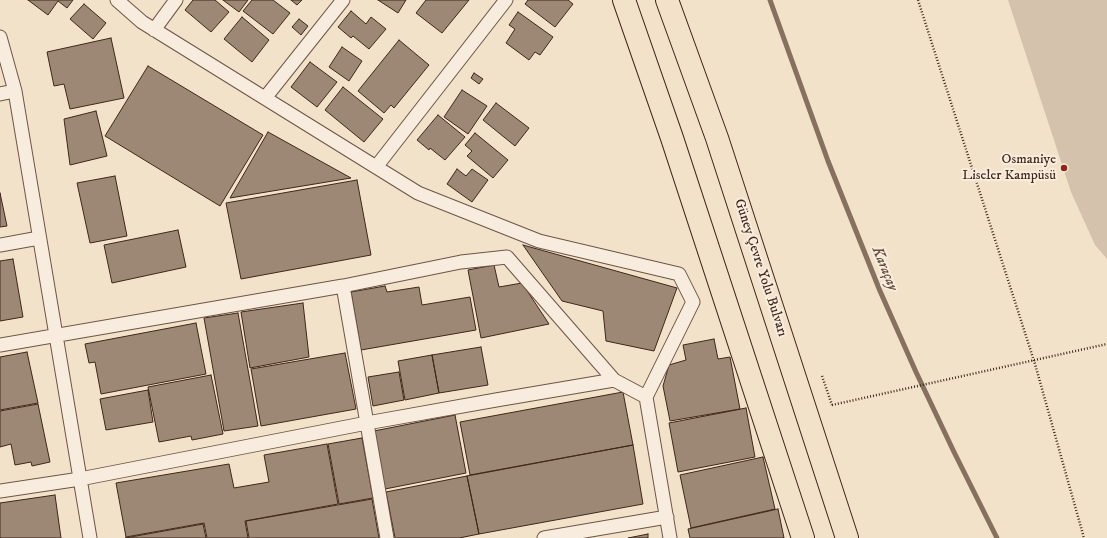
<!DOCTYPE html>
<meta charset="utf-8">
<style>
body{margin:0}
canvas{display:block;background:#f2e2ca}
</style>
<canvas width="1107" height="538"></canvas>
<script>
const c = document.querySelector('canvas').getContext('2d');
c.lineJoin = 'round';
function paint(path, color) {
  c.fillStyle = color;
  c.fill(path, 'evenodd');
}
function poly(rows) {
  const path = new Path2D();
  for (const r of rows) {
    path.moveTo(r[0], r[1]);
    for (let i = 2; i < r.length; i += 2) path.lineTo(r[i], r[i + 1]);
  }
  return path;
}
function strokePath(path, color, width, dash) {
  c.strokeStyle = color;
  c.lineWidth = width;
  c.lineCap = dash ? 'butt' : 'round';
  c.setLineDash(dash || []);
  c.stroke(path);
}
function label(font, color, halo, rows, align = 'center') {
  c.font = font + ' "IM FELL DW Pica",serif';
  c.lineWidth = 4;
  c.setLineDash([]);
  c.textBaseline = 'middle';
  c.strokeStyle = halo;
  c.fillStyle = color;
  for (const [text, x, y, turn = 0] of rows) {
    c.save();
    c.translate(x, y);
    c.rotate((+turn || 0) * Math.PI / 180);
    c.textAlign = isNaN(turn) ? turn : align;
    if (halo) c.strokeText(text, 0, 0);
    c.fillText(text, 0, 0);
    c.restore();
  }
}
paint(poly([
 [1008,0,1107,0,1107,259,1095,245,1071,192]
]), '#d4c2ac');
strokePath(poly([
 [770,0,828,161,880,291,916,372,954,452,997,538]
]), '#877060', 5);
const building = poly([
 [28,0,73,0,67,8,58,1,48,15,28,0],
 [193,0,215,0,229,12,211,32,185,10,193,0],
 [223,0,248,0,239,12,223,0],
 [252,0,273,0,290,13,273,34,243,11,252,0],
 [291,0,302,0,297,5,291,0],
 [378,0,406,0,398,13,378,0],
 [426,0,469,0,442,33,416,13,426,0],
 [528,0,568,0,573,4,555,27,525,4,528,0],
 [84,4,106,23,93,39,70,19,84,4],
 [351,11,366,24,371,17,386,29,369,49,353,36,351,38,338,27,351,11],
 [518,12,553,37,540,55,535,52,529,60,506,43,515,29,509,25,518,12],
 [242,17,269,40,252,62,224,39,242,17],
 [299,19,308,26,301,35,292,27,299,19],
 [111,38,124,98,70,109,64,84,54,86,47,52,111,38],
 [399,40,429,65,394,108,391,105,384,113,358,91,399,40],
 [342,47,362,61,349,81,329,67,342,47],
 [310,62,337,82,317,107,291,87,310,62],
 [148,66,263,135,220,206,105,136,148,66],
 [474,73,483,79,479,84,471,78,474,73],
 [343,87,383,119,364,142,325,110,343,87],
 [462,90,487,106,468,134,444,117,462,90],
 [496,103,529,128,515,146,483,120,496,103],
 [96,111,107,156,70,165,64,119,96,111],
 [438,115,465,137,445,160,430,148,429,150,417,140,438,115],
 [268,132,351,178,230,198,268,132],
 [475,133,508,160,493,178,467,156,472,151,465,145,475,133],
 [457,169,466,176,472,169,488,180,472,202,447,184,457,169],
 [115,176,127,236,90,243,77,183,115,176],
 [357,180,371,255,241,279,226,203,357,180],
 [0,193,7,226,0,227,0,193],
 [178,230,186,267,112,283,104,245,178,230],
 [523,245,677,288,654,351,606,341,603,311,562,301,523,245],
 [13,259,23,317,0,321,0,261,13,259],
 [494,265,499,287,522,283,549,324,481,338,468,270,494,265],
 [385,286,387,292,419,287,422,305,470,297,476,330,361,350,351,292,385,286],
 [303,303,309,357,250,368,241,312,303,303],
 [238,313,258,426,224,431,204,318,238,313],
 [196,323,206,374,101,394,95,362,89,363,85,344,196,323],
 [714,339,718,359,730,357,740,409,670,421,663,386,669,365,686,360,683,345,714,339],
 [481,347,488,385,439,393,432,355,481,347],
 [27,352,38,403,0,410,0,357,27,352],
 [345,353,356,409,261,426,251,369,345,353],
 [432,355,439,393,405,400,398,361,432,355],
 [399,372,404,400,373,406,368,377,399,372],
 [211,375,223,434,192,440,191,436,159,442,148,387,211,375],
 [148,390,153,422,106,430,100,399,148,390],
 [623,392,633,445,470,475,460,422,623,392],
 [38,404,50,462,32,466,31,462,15,465,11,444,0,447,0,411,38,404],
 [746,408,755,457,678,472,669,423,746,408],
 [455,415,466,473,385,489,374,431,455,415],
 [362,438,373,498,339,504,328,444,362,438],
 [327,444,338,504,245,521,248,538,207,538,204,523,126,537,116,483,229,464,234,488,269,482,264,455,327,444],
 [633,445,643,504,479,534,467,476,633,445],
 [763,457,775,509,691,528,680,475,763,457],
 [467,476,479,534,459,538,395,538,386,492,467,476],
 [55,495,61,538,0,538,0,503,55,495],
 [372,499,379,538,249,538,246,521,372,499],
 [778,509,784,538,690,538,688,529,778,509],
 [203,524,206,538,125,538,203,524],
 [648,534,648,538,628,538,648,534]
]);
paint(building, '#9d8876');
strokePath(building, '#41261a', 1);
const minor = poly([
 [117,0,142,22,418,193,539,241,679,274,693,302,646,397,670,538],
 [154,30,176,0],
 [0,37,15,91,90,538],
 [0,94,15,91],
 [265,98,343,0],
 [376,167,506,0],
 [0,245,39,238],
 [343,286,387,538],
 [0,345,343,286,461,262,507,257,614,380],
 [0,491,80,479,367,423,496,400,614,380,646,397],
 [544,538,667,517]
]);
const trunk = poly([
 [624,0,672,138,803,538],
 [667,0,717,138,847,538]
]);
strokePath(minor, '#6d5546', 15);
strokePath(trunk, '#41261a', 24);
strokePath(poly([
 [918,0,1035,364,1084,538],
 [822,376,832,405]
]), '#41261a', 2.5, [1, 2]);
strokePath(minor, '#f7ecdd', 13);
strokePath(trunk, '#f2e2ca', 22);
strokePath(poly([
 [832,405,1107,344]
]), '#41261a', 2.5, [1, 2]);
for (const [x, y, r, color] of [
 [1064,168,4,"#8f2418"]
]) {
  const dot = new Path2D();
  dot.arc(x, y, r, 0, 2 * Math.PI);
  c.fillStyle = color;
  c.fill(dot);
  strokePath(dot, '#f7ecdd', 1.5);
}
label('14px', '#41261a', '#f7ecdd', [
 ["Osmaniye",1056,160],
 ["Liseler Kampüsü",1056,176]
], 'right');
label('14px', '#41261a', '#f7ecdd', [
 ["Güney Çevre Yolu Bulvarı",760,268,72]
]);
label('italic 15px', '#644b3d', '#f7ecdd', [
 ["Karaçay",884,269,68]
]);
</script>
